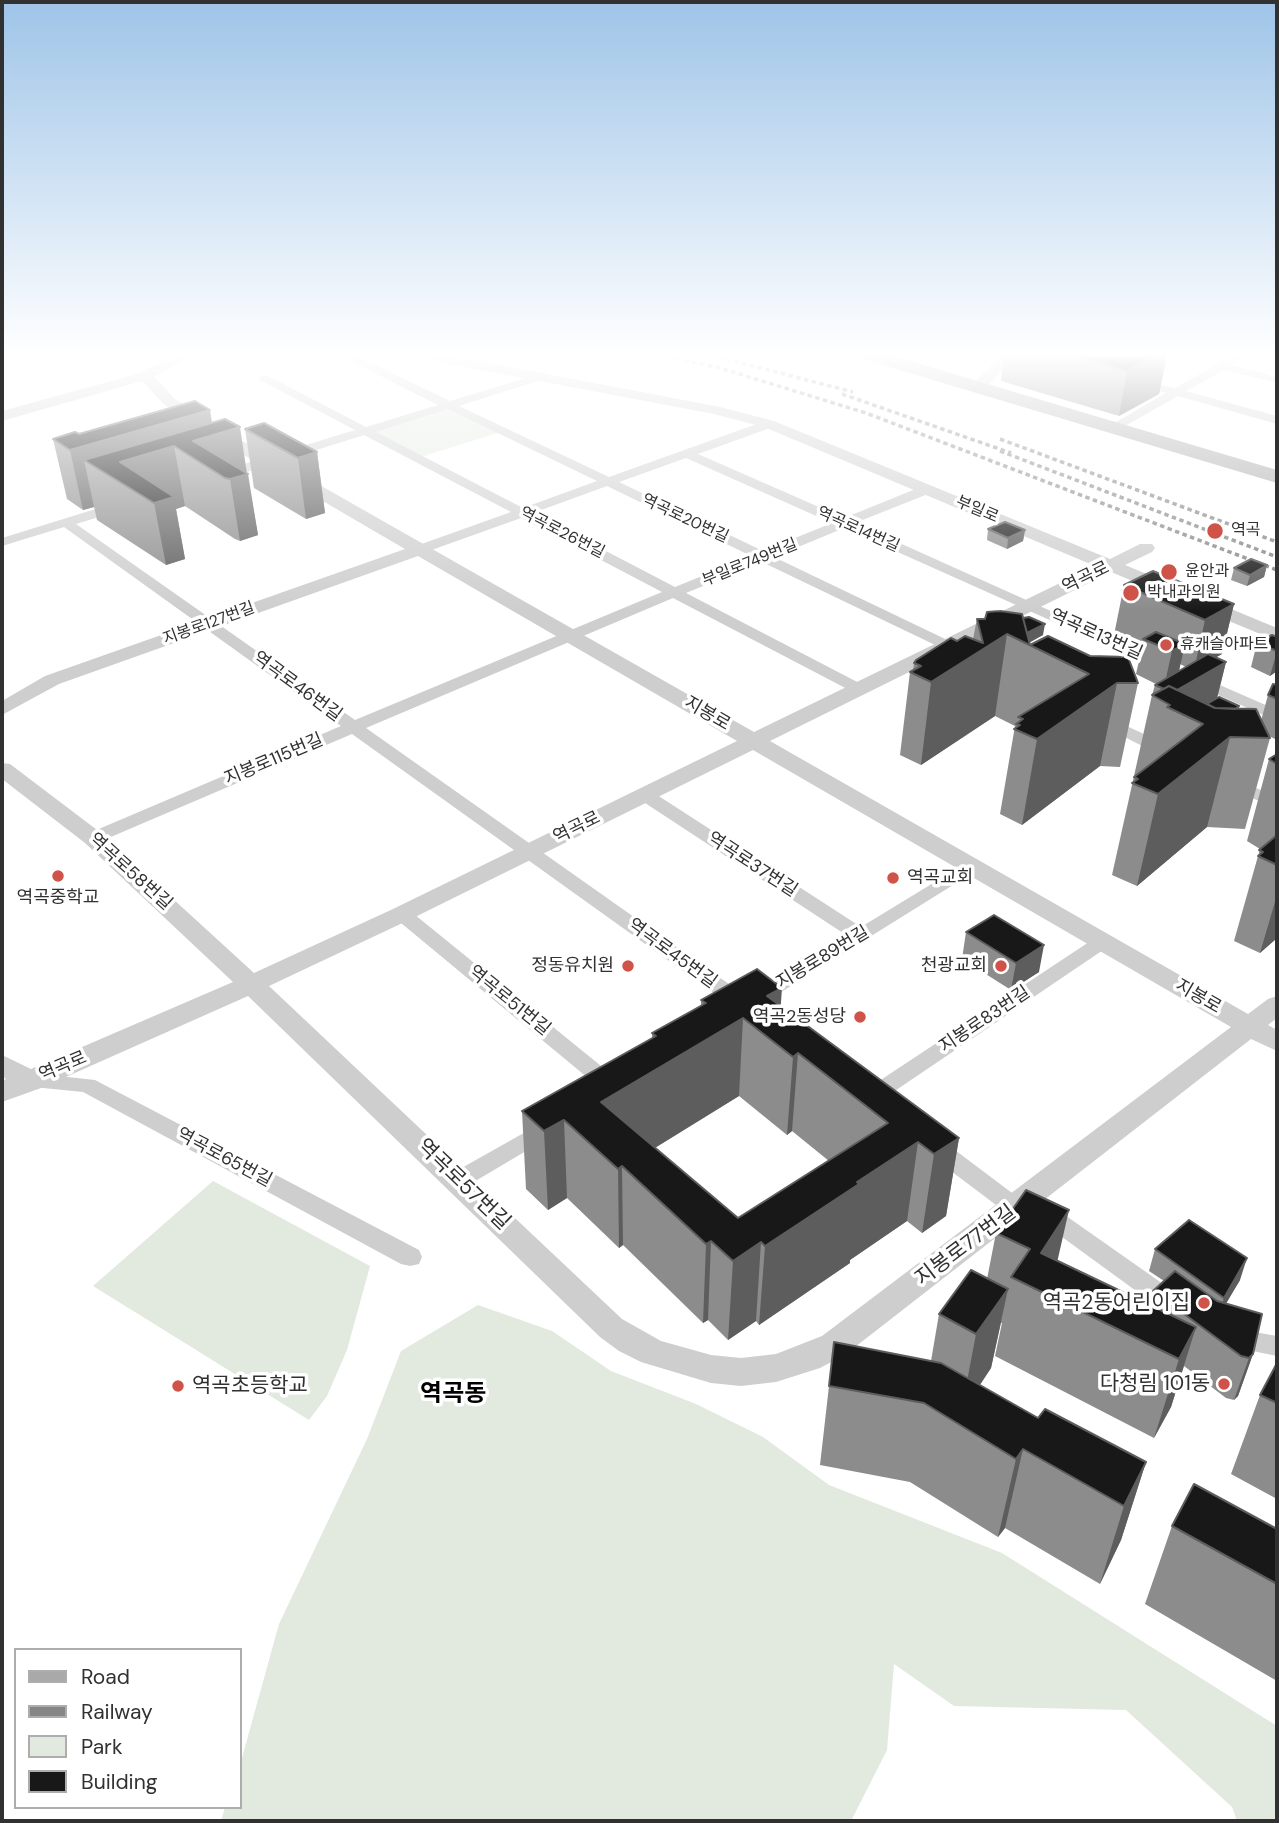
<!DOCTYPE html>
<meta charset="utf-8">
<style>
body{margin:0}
#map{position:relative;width:1279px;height:1823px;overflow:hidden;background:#fff;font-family:"DM Sans",sans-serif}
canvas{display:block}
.frame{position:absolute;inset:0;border:4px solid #313131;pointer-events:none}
.legend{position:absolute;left:14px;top:1648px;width:228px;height:161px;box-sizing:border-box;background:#fff;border:2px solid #adadad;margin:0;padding:9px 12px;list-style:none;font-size:21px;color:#313131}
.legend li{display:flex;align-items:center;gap:14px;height:35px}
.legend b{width:35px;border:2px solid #adadad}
</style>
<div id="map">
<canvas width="1279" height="1823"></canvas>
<div class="frame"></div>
<ul class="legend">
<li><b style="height:9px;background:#a9a9a9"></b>Road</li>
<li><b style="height:9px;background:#868686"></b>Railway</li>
<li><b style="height:19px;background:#e2e9de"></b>Park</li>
<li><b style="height:19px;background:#181818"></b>Building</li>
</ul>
</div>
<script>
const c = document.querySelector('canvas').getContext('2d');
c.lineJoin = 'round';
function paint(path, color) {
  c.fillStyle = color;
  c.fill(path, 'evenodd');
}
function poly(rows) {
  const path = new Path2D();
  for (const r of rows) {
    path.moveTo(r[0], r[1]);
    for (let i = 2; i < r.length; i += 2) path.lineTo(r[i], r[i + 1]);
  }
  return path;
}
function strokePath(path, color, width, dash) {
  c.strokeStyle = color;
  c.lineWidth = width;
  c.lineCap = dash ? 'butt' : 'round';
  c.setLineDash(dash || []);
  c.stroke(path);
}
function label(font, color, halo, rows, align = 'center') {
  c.font = font + ' "DM Sans","Noto Sans KR",sans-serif';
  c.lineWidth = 7;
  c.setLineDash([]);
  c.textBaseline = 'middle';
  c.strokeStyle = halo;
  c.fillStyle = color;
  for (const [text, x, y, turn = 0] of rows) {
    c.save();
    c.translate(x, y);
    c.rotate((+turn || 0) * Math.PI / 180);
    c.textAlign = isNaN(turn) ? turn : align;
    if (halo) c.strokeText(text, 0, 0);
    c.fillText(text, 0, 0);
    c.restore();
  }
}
paint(poly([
 [451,405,504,431,417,458,366,431],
 [213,1181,370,1266,347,1350,327,1396,309,1420,93,1286],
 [478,1305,552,1331,611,1371,696,1404,763,1437,829,1485,1002,1553,1277,1726,1277,1821,1237,1821,1232,1807,1126,1710,954,1706,894,1664,887,1750,851,1821,221,1821,225,1807,240,1807,240,1765,279,1624,367,1439,401,1351]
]), '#e2e9de');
paint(poly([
 [355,355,450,401,536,375,544,375,544,379,459,406,609,477,765,421,773,421,773,427,698,454,844,518,923,486,933,486,933,492,855,523,1171,665,1163,670,1157,668,844,528,774,557,966,649,969,652,966,655,956,655,762,562,686,593,865,686,867,689,865,692,853,692,673,598,366,728,746,996,846,935,639,799,636,795,639,791,651,791,861,927,966,863,980,863,982,867,762,1004,743,1011,736,1009,352,734,99,842,87,842,84,838,87,834,341,726,64,527,2,546,2,538,115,503,125,503,125,509,76,524,355,720,662,592,521,518,426,552,416,552,416,546,511,512,364,435,228,478,218,478,218,472,355,430,260,380,260,376,268,376,366,427,438,405,341,356,355,355],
 [448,409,597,481,523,508,376,432,448,409],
 [686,458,832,523,763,551,619,482,686,458],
 [607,486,751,556,675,587,533,513,607,486],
 [1234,355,1248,355,1233,365,1277,377,1277,383,1225,370,1186,391,1277,416,1277,424,1178,396,1116,431,1106,428,1166,393,1132,383,1132,379,1175,388,1234,355],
 [1197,675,1277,710,1277,721,1191,683,1189,680,1191,677,1197,675],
 [1105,716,1172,747,1174,751,1166,756,1160,755,1099,724,1097,721,1099,718,1105,716],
 [1231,777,1277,797,1277,809,1225,786,1222,782,1225,778,1231,777],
 [402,908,409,910,622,1083,625,1088,622,1093,614,1096,606,1093,395,918,392,914,395,910,402,908],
 [1102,936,1109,938,1112,942,1109,946,877,1103,869,1106,861,1103,858,1098,861,1093,1095,938,1102,936],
 [31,1073,95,1080,419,1250,422,1257,419,1264,410,1266,401,1264,83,1092,23,1086,20,1081,23,1076,31,1073],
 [545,1121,553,1123,556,1129,553,1135,467,1186,459,1189,451,1186,447,1180,451,1174,545,1121],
 [935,1139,943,1141,1024,1202,1028,1208,1024,1214,1016,1217,1008,1214,927,1153,924,1147,927,1141,935,1139],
 [1044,1203,1052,1206,1183,1298,1187,1305,1183,1312,1174,1315,1165,1312,1036,1218,1032,1212,1036,1206,1044,1203],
 [1232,1328,1277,1336,1277,1356,1223,1345,1219,1338,1223,1331,1232,1328]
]), '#cecece');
paint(poly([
 [174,355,193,355,154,377,175,399,237,438,754,732,1095,566,764,427,714,414,423,359,416,355,448,355,720,407,774,421,1110,559,1140,544,1152,544,1155,548,1152,552,1125,565,1277,628,1277,641,1111,572,770,741,1248,1014,1268,999,1277,996,1277,1018,1268,1025,1277,1030,1277,1051,1251,1039,846,1354,820,1368,776,1382,741,1386,711,1383,641,1362,619,1351,600,1337,248,996,41,1088,2,1102,2,1081,6,1079,2,1076,2,1055,31,1069,233,982,85,843,2,779,2,763,10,764,101,833,254,973,393,909,737,741,418,556,59,684,2,715,2,701,45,676,405,549,225,444,165,405,142,381,2,421,2,411,140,373,174,355],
 [753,750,1231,1027,822,1336,776,1354,741,1358,711,1355,661,1341,622,1319,269,986,411,919,753,750],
 [1002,355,1017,355,982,391,972,391,970,388,972,385,1002,355]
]), '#cecece');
paint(poly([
 [860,355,890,355,1277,470,1277,483,863,359,860,355]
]), '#a9a9a9');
strokePath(poly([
 [661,355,720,368,866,413,1277,570],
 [711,355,853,392],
 [842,394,1011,453],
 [1000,439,1277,542],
 [1000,451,1277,557]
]), '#868686', 3.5, [4.5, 3.5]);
paint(poly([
 [1004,355,1167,355,1159,394,1119,416,1001,381],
 [212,423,247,473,258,535,240,541,235,539,185,506,176,509,185,559,166,565,97,520,94,507,83,510,67,499,53,439,79,434],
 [245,429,317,452,325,513,306,519,254,488],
 [988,529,1025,530,1023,541,1007,549,987,540],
 [1267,565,1264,577,1247,586,1231,580,1234,568],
 [1124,585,1234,604,1222,654,1216,657,1226,662,1217,698,1261,721,1268,695,1277,685,1277,740,1269,736,1270,738,1245,829,1207,827,1137,886,1112,875,1152,695,1155,685,1156,684,1136,674,1142,647,1114,635],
 [1180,664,1186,667,1179,671],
 [1023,618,1043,635,1029,642,1030,645,1138,683,1120,767,1100,766,1022,825,1000,814,1015,726,995,716,921,765,900,755,910,672,913,671,914,663,957,641,973,639,977,619],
 [1277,637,1277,671,1270,676,1251,667,1257,643],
 [1277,754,1277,938,1260,953,1234,941,1260,849,1247,841,1269,759],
 [966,932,1039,972,1011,990,962,959],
 [701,1000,780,1006,959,1138,946,1216,922,1233,907,1221,850,1260,850,1263,759,1325,756,1321,728,1340,708,1320,703,1323,623,1245,619,1248,567,1198,548,1210,526,1189,522,1111,652,1038,652,1033,701,1006],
 [739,1096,787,1135,792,1131,829,1161,738,1218,655,1148],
 [996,1233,1058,1261,1149,1305,1153,1291,1164,1281,1149,1271,1155,1249,1240,1280,1226,1303,1253,1354,1238,1396,1234,1400,1226,1398,1184,1366,1171,1407,1154,1438,995,1356,1002,1323,1001,1323,991,1368,980,1385,1038,1418,1146,1462,1121,1540,1100,1584,1005,1528,998,1537,910,1482,820,1465,834,1342,931,1361,939,1314,987,1279],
 [1277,1363,1277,1499,1231,1474,1260,1395],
 [1172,1526,1277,1529,1277,1681,1145,1604]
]), '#8c8c8c');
paint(poly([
 [1157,355,1167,355,1159,394,1119,416,1127,371],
 [210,410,214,435,240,427,247,474,248,474,258,535,240,541,230,479,174,446,185,506,176,509,185,559,166,565,154,503,84,460,94,507,83,510,70,450],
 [317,452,325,513,306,519,298,458],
 [1025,530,1023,541,1007,549,1008,538],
 [1267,565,1264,577,1247,586,1250,575],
 [1234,604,1222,654,1194,670,1205,620],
 [1045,624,1043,635,1027,644,1015,638],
 [1007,634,995,716,921,765,931,682],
 [1185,644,1177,680,1164,687,1172,651],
 [1277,651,1277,671,1270,676],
 [1226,662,1217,698,1186,716,1173,693],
 [1117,683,1100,766,1022,825,1037,739],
 [1239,706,1231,737,1230,737,1207,827,1137,886,1158,794,1223,716],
 [1277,895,1277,938,1260,953],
 [1044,945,1039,972,1011,990,1016,963],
 [782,988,778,1045,767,996],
 [743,1018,739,1096,622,1168,623,1245,619,1248,618,1169,601,1102],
 [798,1053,792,1131,787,1135,793,1057],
 [564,1120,567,1198,548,1210,544,1131],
 [959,1138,946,1216,922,1233,934,1154],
 [918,1142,907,1221,850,1260,850,1263,759,1325,765,1246,857,1182],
 [1069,1210,1051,1289,1041,1253],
 [711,1241,708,1320,703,1323,706,1244],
 [761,1242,756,1321,728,1340,733,1261],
 [1247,1258,1240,1280,1217,1319,1224,1298],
 [1008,1289,991,1368,961,1413,976,1334],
 [1196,1327,1171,1407,1154,1438,1179,1359],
 [1253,1354,1238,1396,1234,1400,1249,1358],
 [1023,1449,1005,1528,998,1537,1016,1459],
 [1146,1462,1121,1540,1100,1584,1124,1506]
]), '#5d5d5d');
const building = poly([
 [1070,355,1157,355,1127,371,1070,355],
 [195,401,210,410,70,450,53,439,75,432,79,434,195,401],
 [225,419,240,427,193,441,248,474,230,479,225,478,174,446,120,462,174,497,154,503,84,460,225,419],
 [264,423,317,452,298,458,245,429,264,423],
 [1005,522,1025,530,1008,538,988,529,1005,522],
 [1251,559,1267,565,1250,575,1234,568,1251,559],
 [1153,571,1234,604,1205,620,1124,585,1153,571],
 [1000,611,1022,614,1030,645,1048,636,1090,656,1128,657,1138,683,1117,683,1037,739,1014,729,1020,725,1016,724,1023,719,1018,717,1089,674,1007,634,931,682,910,672,921,666,914,663,916,660,951,638,957,641,965,636,983,643,977,619,985,619,987,612,1000,611],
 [1029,617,1045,624,1027,633,1023,618,1029,617],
 [1156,632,1185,644,1172,651,1143,639,1156,632],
 [1272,635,1277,637,1277,651,1257,643,1272,635],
 [1208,654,1226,662,1177,690,1169,686,1164,689,1155,685,1208,654],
 [1273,684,1277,685,1277,699,1268,695,1273,684],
 [1169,686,1215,708,1256,709,1270,738,1230,737,1158,794,1132,783,1138,779,1134,777,1203,724,1167,707,1170,705,1152,695,1169,686],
 [1219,697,1239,706,1235,709,1215,708,1207,704,1219,697],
 [1277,754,1277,764,1269,759,1277,754],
 [1277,835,1277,865,1258,856,1263,852,1259,850,1277,835],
 [994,915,1044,945,1016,963,966,932,994,915],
 [757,969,782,988,767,996,959,1138,934,1154,918,1142,857,1182,859,1184,765,1246,761,1242,733,1261,711,1241,706,1244,622,1166,618,1169,564,1120,544,1131,522,1111,656,1036,652,1033,706,1003,701,1000,757,969],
 [743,1018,793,1057,798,1053,888,1123,738,1218,601,1102,743,1018],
 [1026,1190,1069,1210,1041,1253,1196,1327,1179,1359,1011,1277,1030,1249,996,1233,1026,1190],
 [1189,1220,1247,1258,1224,1298,1155,1249,1189,1220],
 [971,1270,1008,1289,976,1334,939,1314,971,1270],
 [1175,1271,1217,1301,1262,1314,1253,1354,1249,1358,1241,1356,1153,1291,1175,1271],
 [834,1342,941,1363,1038,1418,1045,1409,1146,1462,1124,1506,1023,1449,1016,1459,924,1403,829,1386,834,1342],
 [1277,1363,1277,1403,1260,1395,1277,1363],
 [1194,1484,1277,1529,1277,1584,1172,1526,1194,1484]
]);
paint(building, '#181818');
strokePath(building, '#5d5d5d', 2);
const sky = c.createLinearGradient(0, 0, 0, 611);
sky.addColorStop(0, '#9ec4e8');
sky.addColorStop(0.58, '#fff');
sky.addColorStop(1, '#ffffff00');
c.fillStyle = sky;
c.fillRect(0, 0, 1279, 611);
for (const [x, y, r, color] of [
 [1215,531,9,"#d0534a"],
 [1169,572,9,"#d0534a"],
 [1131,593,9,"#d0534a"],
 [1166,645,7,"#d0534a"],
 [58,876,7,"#d0534a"],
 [893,878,7,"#d0534a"],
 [628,966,7,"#d0534a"],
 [1001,966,7,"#d0534a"],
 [860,1017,7,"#d0534a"],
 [1204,1303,7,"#d0534a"],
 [1224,1384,7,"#d0534a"],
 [178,1386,7,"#d0534a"]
]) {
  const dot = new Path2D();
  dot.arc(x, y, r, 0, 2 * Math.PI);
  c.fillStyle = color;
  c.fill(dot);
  strokePath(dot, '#fff', 2.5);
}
label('16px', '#313131', '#fff', [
 ["부일로",977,510,23],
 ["역곡로20번길",685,519,25],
 ["역곡로14번길",858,530,24],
 ["역곡로26번길",562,533,27],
 ["부일로749번길",750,563,-22],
 ["지봉로127번길",209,624,-20]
]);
label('16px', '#313131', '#fff', [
 ["역곡",1231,531],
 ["윤안과",1185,572],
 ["박내과의원",1147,593],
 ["휴캐슬아파트",1180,645]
], 'left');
label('18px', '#313131', '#fff', [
 ["역곡로",1086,578,-26],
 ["역곡로13번길",1096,635,24],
 ["역곡로46번길",297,687,36],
 ["지봉로",707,714,30],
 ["지봉로115번길",274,760,-23],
 ["역곡로",577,828,-26],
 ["역곡로37번길",752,865,33],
 ["역곡로58번길",130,872,42],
 ["역곡로45번길",672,954,36],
 ["지봉로89번길",823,958,-31],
 ["지봉로",1198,997,30],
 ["역곡로51번길",509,1001,39],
 ["지봉로83번길",985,1020,-34],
 ["역곡로",63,1067,-23],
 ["역곡로65번길",224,1158,28]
]);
label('18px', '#313131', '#fff', [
 ["역곡교회",907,878,"left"],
 ["역곡중학교",58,898,"center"],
 ["정동유치원",614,966],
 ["천광교회",987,966],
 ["역곡2동성당",846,1017]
], 'right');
label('21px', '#313131', '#fff', [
 ["역곡로57번길",463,1185,44],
 ["지봉로77번길",966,1246,-37]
]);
label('21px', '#313131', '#fff', [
 ["역곡2동어린이집",1190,1303],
 ["다청림 101동",1210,1384],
 ["역곡초등학교",192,1386,"left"]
], 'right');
label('bold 24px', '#000', '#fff', [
 ["역곡동",453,1395]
]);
</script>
